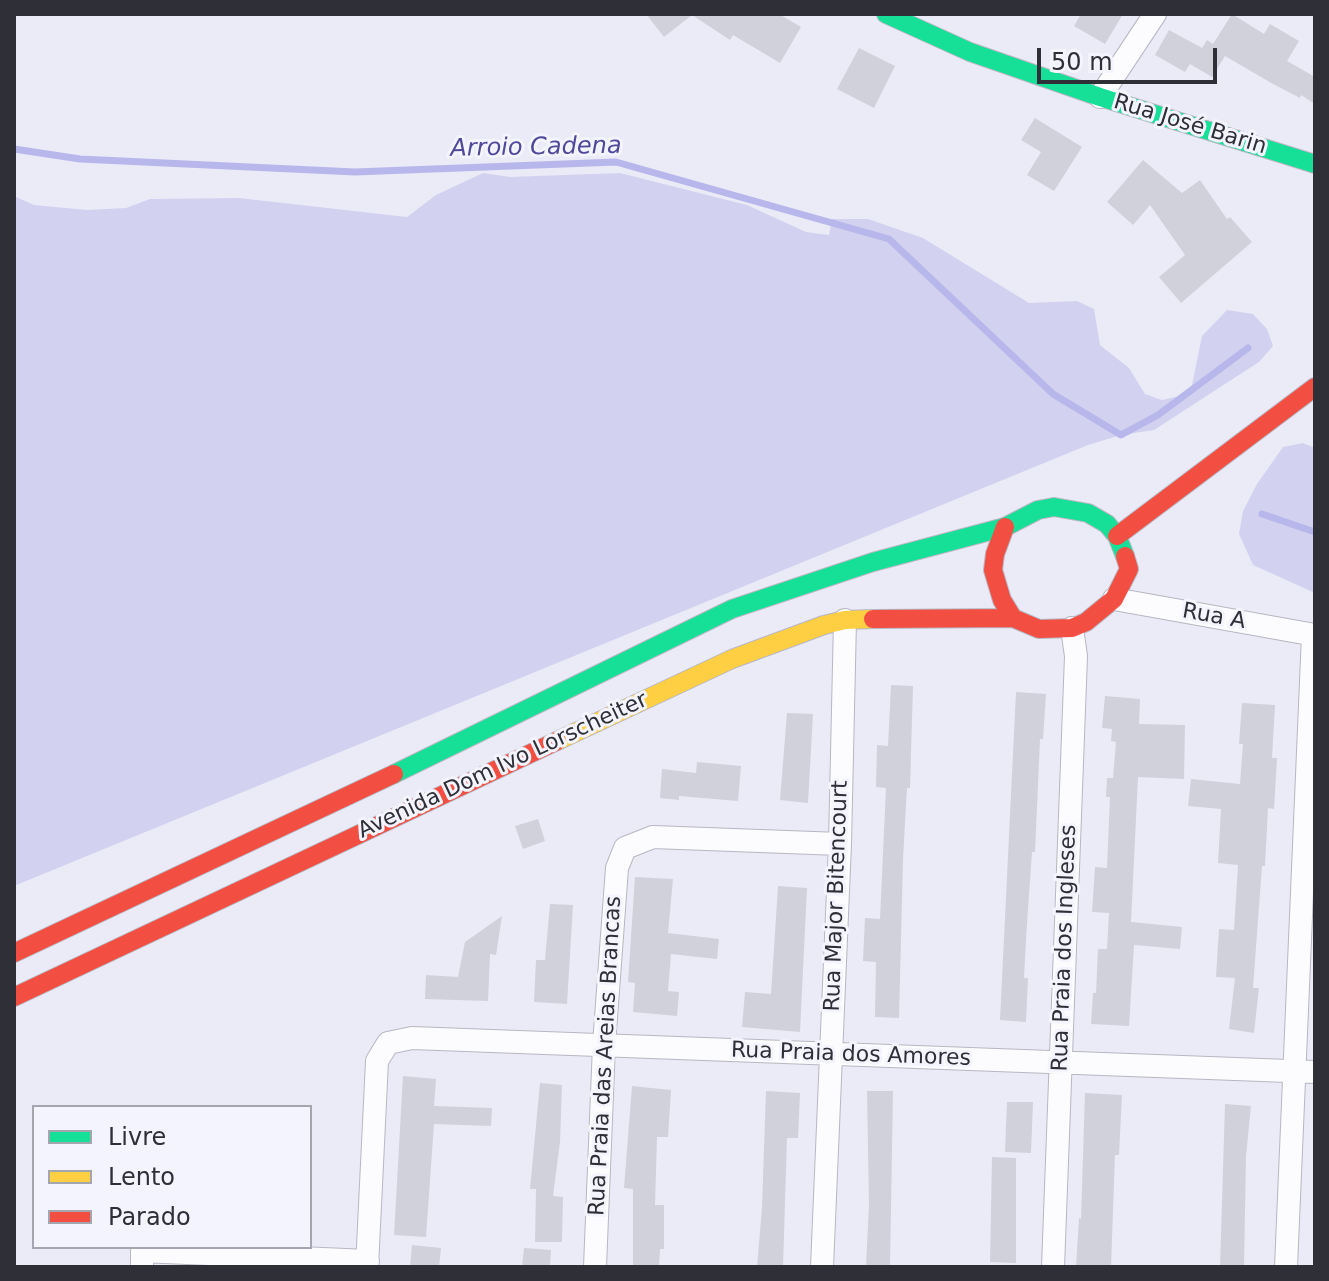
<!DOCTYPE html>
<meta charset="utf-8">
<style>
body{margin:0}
#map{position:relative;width:1329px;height:1281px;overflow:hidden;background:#ebebf8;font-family:"DejaVu Sans",sans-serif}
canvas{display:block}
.frame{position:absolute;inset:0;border:16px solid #2f2f38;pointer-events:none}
.legend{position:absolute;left:32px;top:1105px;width:280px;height:144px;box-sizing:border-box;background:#f4f4fe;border:2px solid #a5a5af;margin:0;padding:10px 14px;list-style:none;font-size:24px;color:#2f2f38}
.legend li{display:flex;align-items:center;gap:16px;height:40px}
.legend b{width:40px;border:2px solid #a5a5af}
.scale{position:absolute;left:1037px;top:48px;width:180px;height:36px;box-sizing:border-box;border:4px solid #2f2f38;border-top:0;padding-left:10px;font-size:24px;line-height:28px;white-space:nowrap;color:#2f2f38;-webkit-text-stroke:6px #f4f4fe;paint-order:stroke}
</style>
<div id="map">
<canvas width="1329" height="1281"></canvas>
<div class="frame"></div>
<ul class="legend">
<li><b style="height:10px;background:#16e098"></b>Livre</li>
<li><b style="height:10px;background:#ffcf43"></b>Lento</li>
<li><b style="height:10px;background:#f24e42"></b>Parado</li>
</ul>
<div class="scale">50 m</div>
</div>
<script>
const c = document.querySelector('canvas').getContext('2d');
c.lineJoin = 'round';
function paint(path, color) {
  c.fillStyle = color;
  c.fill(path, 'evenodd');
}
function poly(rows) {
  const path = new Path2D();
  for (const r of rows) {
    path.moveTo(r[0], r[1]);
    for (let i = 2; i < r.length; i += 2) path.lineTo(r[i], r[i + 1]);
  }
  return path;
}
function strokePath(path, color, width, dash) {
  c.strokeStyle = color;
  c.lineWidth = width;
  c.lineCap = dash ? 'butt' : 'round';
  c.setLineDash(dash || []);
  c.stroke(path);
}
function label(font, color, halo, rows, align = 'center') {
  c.font = font + ' "DejaVu Sans",sans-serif';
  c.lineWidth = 6;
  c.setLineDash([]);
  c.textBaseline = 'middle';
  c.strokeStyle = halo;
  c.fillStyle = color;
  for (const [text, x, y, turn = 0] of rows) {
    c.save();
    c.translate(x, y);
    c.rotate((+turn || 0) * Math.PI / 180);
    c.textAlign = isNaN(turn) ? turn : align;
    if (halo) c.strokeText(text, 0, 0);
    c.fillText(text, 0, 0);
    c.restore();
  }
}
paint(poly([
 [483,173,510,177,620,173,747,205,806,232,829,235,832,219,868,219,923,238,1029,303,1077,301,1094,309,1100,345,1129,368,1145,394,1162,400,1180,396,1192,385,1202,336,1227,310,1253,314,1267,329,1273,346,1259,362,1154,430,1121,435,1088,445,14,886,14,196,34,205,87,210,126,208,150,199,239,198,407,217,436,195],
 [1303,443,1315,448,1315,593,1253,565,1239,534,1243,511,1257,484,1283,447]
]), '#d2d2f0');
strokePath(poly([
 [14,149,80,159,355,172,616,162,889,239,1053,394,1121,435,1158,415,1248,348],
 [1262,514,1315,532]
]), '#b8b7eb', 7);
paint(poly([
 [646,14,779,14,801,27,780,63,733,35,730,40,692,15,664,37],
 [1081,14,1123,14,1105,44,1074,26],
 [1232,14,1264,34,1270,24,1299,41,1287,61,1315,77,1315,104,1301,95,1300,98,1273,84,1225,56,1212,77,1190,64,1185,72,1155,55,1169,30,1202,48,1207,40,1213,44],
 [859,48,895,66,874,108,837,89],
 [1035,118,1082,147,1054,191,1027,175,1041,152,1021,140],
 [1143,160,1182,193,1200,180,1227,219,1230,217,1252,242,1181,303,1159,277,1185,255,1150,205,1133,225,1107,202],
 [891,685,913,686,910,788,907,788,903,859,899,1018,875,1017,876,962,863,961,865,918,880,919,886,788,876,787,877,745,888,746],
 [1016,692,1046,694,1043,739,1040,739,1035,852,1032,852,1027,923,1024,978,1028,978,1026,1022,1000,1020],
 [1105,696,1140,699,1139,724,1185,725,1184,779,1138,777,1131,922,1182,927,1180,949,1134,945,1129,1026,1091,1024,1093,993,1096,993,1098,949,1107,949,1109,913,1092,912,1095,867,1107,868,1110,797,1106,797,1107,778,1113,778,1116,742,1111,741,1112,729,1102,728],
 [1242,703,1275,705,1272,758,1277,758,1274,809,1268,808,1265,866,1262,866,1253,988,1259,988,1254,1033,1229,1029,1235,978,1216,977,1219,929,1234,930,1238,865,1218,863,1221,809,1188,806,1191,779,1240,784,1243,744,1239,744],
 [787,713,813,714,808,803,780,800],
 [697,762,741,766,738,801,679,796,679,800,660,798,662,769,696,773],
 [538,819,545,841,523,849,515,826],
 [635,877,673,879,668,933,719,939,717,959,671,954,668,991,679,992,677,1016,633,1012,635,983,628,982],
 [778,886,807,888,800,1032,742,1027,745,992,771,994],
 [550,904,573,905,567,1004,534,1002,536,960,545,960],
 [502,916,496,955,490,954,488,1001,425,999,426,975,458,977,465,942],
 [403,1076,436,1079,434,1106,492,1108,491,1126,434,1124,426,1237,394,1235],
 [540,1083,562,1085,560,1142,553,1196,563,1197,562,1242,535,1242,536,1189,530,1189],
 [632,1086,671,1090,668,1137,657,1137,655,1205,664,1205,664,1249,660,1249,659,1267,633,1267,633,1189,624,1188],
 [766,1091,800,1093,798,1138,787,1138,783,1267,757,1267,762,1208],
 [867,1091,893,1091,890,1267,866,1267,869,1204],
 [1085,1093,1122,1095,1119,1155,1115,1155,1111,1267,1076,1267,1079,1218,1081,1219],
 [1007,1102,1033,1102,1031,1153,1005,1152],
 [1225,1104,1251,1106,1246,1156,1244,1267,1220,1267],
 [992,1157,1016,1158,1016,1263,990,1262],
 [412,1245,441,1248,439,1267,410,1267],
 [524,1248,551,1250,550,1267,522,1267]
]), '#d1d1dc');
const street = poly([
 [1100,97,1155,14],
 [1114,599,1315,635],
 [142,1267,142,1251,368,1261],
 [367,1267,377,1061,388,1043,412,1038,1315,1072],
 [595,1267,604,1045,617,868,625,848,653,837,840,844],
 [822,1267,840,844,845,620],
 [1053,1267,1076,656,1072,628],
 [1286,1267,1313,635]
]);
const fast = poly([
 [886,14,970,52,1100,97,1315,164],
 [394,774,732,609,873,562,1005,527,1038,510,1054,507,1088,513,1107,524,1117,536,1125,556]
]);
const slow = poly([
 [557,741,732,659,824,625,845,620,873,619]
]);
const jam = poly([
 [1005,527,995,554,993,570,1002,600,1013,618],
 [1117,536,1315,387],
 [873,619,1013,618,1039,629,1072,628,1086,622,1114,599,1129,569,1125,556],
 [14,953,394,774],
 [14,997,557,741]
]);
strokePath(street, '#b7b7c2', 24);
strokePath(fast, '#b7b7c2', 20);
strokePath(slow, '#b7b7c2', 20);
strokePath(jam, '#b7b7c2', 20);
strokePath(street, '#fcfcfe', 22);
strokePath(fast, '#16e098', 18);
strokePath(slow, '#ffcf43', 18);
strokePath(jam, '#f24e42', 18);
label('22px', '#2f2f38', '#f4f4fe', [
 ["Rua José Barin",1190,125,17],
 ["Rua A",1214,617,10],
 ["Avenida Dom Ivo Lorscheiter",503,766,-25],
 ["Rua Major Bitencourt",837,896,-88],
 ["Rua Praia dos Ingleses",1065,948,-88],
 ["Rua Praia dos Amores",851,1055,2],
 ["Rua Praia das Areias Brancas",606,1056,-87]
]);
label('italic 24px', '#504899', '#f4f4fe', [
 ["Arroio Cadena",536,148,-1]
]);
</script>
